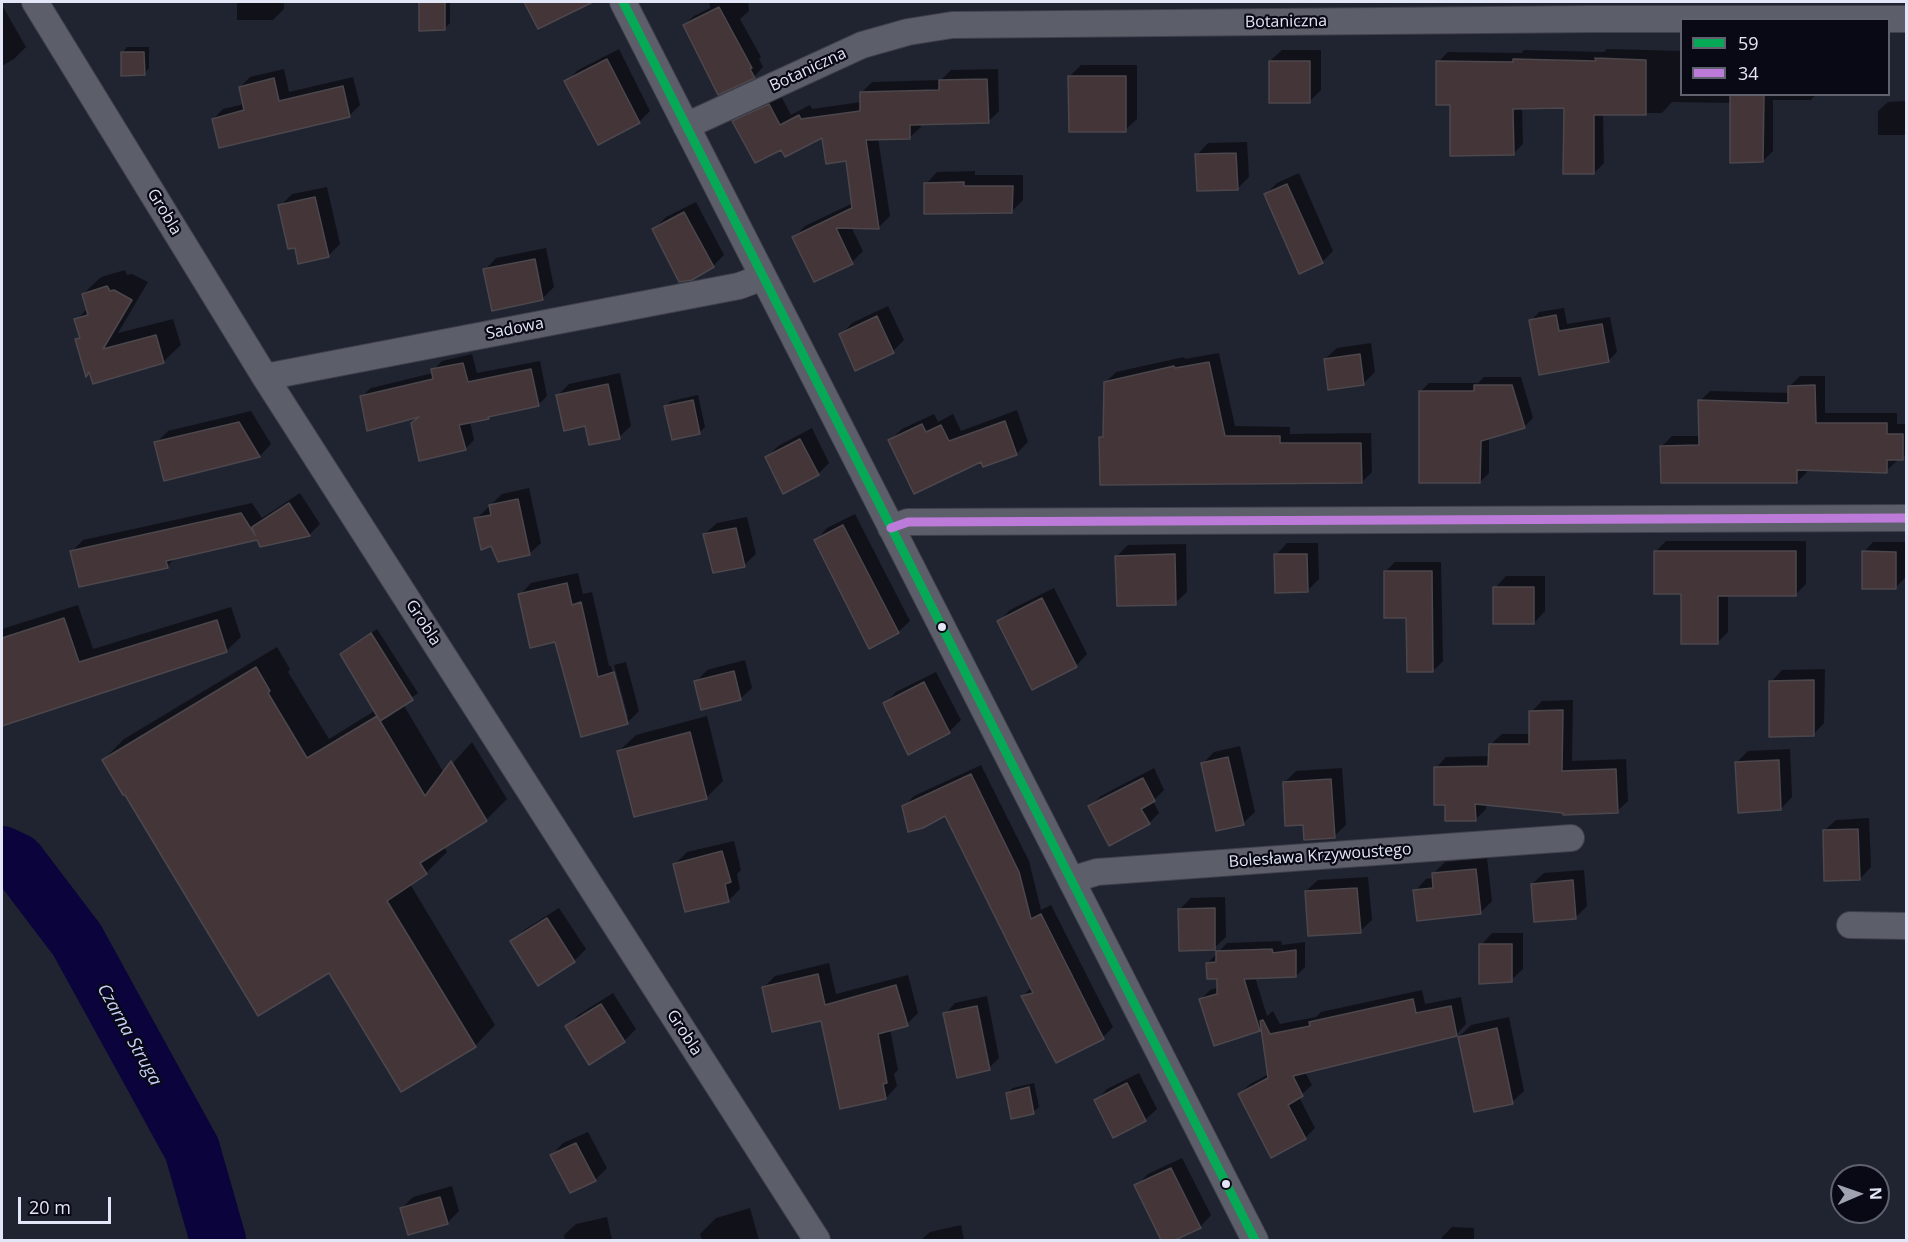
<!DOCTYPE html>
<meta charset="utf-8">
<style>
body{margin:0}
#map{position:relative;width:1908px;height:1242px;overflow:hidden;background:#202330;font-family:"Open Sans",sans-serif}
canvas{display:block}
.frame{position:absolute;inset:0;border:3px solid #e2e6f6;pointer-events:none}
.legend{position:absolute;left:1680px;top:18px;width:210px;height:78px;box-sizing:border-box;background:#080914;border:2px solid #5f616e;margin:0;padding:8px 10px;list-style:none;font-size:18px;color:#e2e6f6}
.legend li{display:flex;align-items:center;gap:12px;height:30px}
.legend b{width:30px;border:2px solid #5f616e}
.north{position:absolute;left:1830px;top:1164px;width:60px;height:60px;box-sizing:border-box;background:#080914;border:2px solid #5f616e;border-radius:50%;rotate:88deg;font-size:16px;font-weight:700;line-height:24px;text-align:center;color:#e2e6f6}
.north::after{content:'';display:block;margin:auto;width:21px;height:27px;background:#9ea2b1;clip-path:polygon(50% 0,100% 100%,50% 72%,0 100%)}
.scale{position:absolute;left:18px;top:1197px;width:93px;height:27px;box-sizing:border-box;border:3px solid #e2e6f6;border-top:0;padding-left:8px;font-size:18px;line-height:21px;white-space:nowrap;color:#e2e6f6;-webkit-text-stroke:4px #080914;paint-order:stroke}
</style>
<div id="map">
<canvas width="1908" height="1242"></canvas>
<div class="frame"></div>
<ul class="legend">
<li><b style="height:8px;background:#06aa56"></b>59</li>
<li><b style="height:8px;background:#bd7bd9"></b>34</li>
</ul>
<div class="north">N</div>
<div class="scale">20 m</div>
</div>
<script>
const c = document.querySelector('canvas').getContext('2d');
c.lineJoin = 'round';
function paint(path, color) {
  c.fillStyle = color;
  c.fill(path, 'evenodd');
}
function poly(rows) {
  const path = new Path2D();
  for (const r of rows) {
    path.moveTo(r[0], r[1]);
    for (let i = 2; i < r.length; i += 2) path.lineTo(r[i], r[i + 1]);
  }
  return path;
}
function strokePath(path, color, width, dash) {
  c.strokeStyle = color;
  c.lineWidth = width;
  c.lineCap = dash ? 'butt' : 'round';
  c.setLineDash(dash || []);
  c.stroke(path);
}
function label(font, color, halo, rows, align = 'center') {
  c.font = font + ' "Open Sans",sans-serif';
  c.lineWidth = 4.5;
  c.setLineDash([]);
  c.textBaseline = 'middle';
  c.strokeStyle = halo;
  c.fillStyle = color;
  for (const [text, x, y, turn = 0] of rows) {
    c.save();
    c.translate(x, y);
    c.rotate((+turn || 0) * Math.PI / 180);
    c.textAlign = isNaN(turn) ? turn : align;
    if (halo) c.strokeText(text, 0, 0);
    c.fillText(text, 0, 0);
    c.restore();
  }
}
paint(poly([
 [237,2,284,2,284,9,273,20,237,20],
 [420,2,450,2,450,23,445,28,421,29],
 [525,2,584,2,579,7,539,27],
 [709,2,748,2,749,11,740,19,761,57,759,59,763,67,754,77,684,25,694,16,710,8],
 [2,5,26,47,14,59,2,66],
 [127,47,149,47,149,68,144,74,122,53],
 [619,49,650,111,639,122,566,82,578,70],
 [1607,49,1682,51,1682,94,1816,94,1811,100,1773,100,1773,151,1763,161,1731,103,1672,102,1662,113,1603,113,1604,163,1594,173,1566,106,1522,107,1523,144,1513,154,1451,103,1438,62,1448,52,1521,53,1524,50,1604,52],
 [1282,50,1321,50,1321,90,1309,102,1270,61],
 [1081,65,1137,65,1137,119,1125,130,1069,77],
 [284,69,289,92,353,77,360,105,350,115,220,146,213,119,223,109,244,104,240,87,250,77],
 [998,69,999,111,988,122,920,124,921,127,909,138,878,138,890,216,879,227,851,227,863,251,852,262,794,237,805,226,853,203,847,159,823,136,782,148,734,122,745,110,780,94,791,115,810,105,812,109,861,102,861,93,872,82,941,80,951,70],
 [1906,101,1906,135,1878,135,1878,111,1888,102],
 [1247,142,1249,177,1237,189,1197,155,1208,143],
 [975,171,975,175,1023,175,1023,200,1012,211,926,184,937,172],
 [1299,173,1333,251,1322,262,1266,194,1277,183],
 [327,187,340,244,328,256,280,206,292,194],
 [696,202,724,255,713,266,654,229,666,217],
 [546,248,554,287,542,299,485,270,496,258],
 [125,270,127,275,132,274,148,282,118,333,173,319,181,345,163,362,91,371,87,375,77,340,81,336,76,320,88,308,83,294,101,277],
 [888,306,904,340,893,351,841,334,852,323],
 [1564,308,1567,324,1610,317,1617,352,1608,361,1531,321,1539,312],
 [1371,343,1375,372,1363,384,1325,359,1337,348],
 [1219,353,1235,426,1290,427,1290,434,1371,433,1372,472,1362,482,1101,438,1105,434,1106,382,1116,372,1184,357,1185,359],
 [472,354,477,373,540,361,547,396,538,405,492,414,488,418,470,422,474,440,465,449,413,423,420,416,361,397,371,388,433,373,433,370,442,361],
 [620,373,631,426,619,437,586,424,558,395,569,384],
 [1800,376,1825,376,1825,413,1897,413,1897,424,1906,424,1906,454,1902,458,1897,458,1897,461,1886,471,1807,469,1807,472,1797,482,1662,446,1672,436,1700,436,1700,401,1710,391,1790,393,1790,386],
 [1484,377,1521,377,1533,418,1524,427,1489,437,1489,473,1480,482,1420,392,1429,383,1478,383],
 [698,395,705,427,699,433,666,406,671,401],
 [1017,410,1028,442,1016,454,982,459,890,440,902,429,934,414,938,422,953,414,961,431],
 [251,411,271,444,260,456,165,479,156,443,168,431],
 [812,428,829,463,818,474,767,457,778,446],
 [529,488,541,543,529,554,476,519,502,494],
 [300,493,320,524,309,535,258,538,176,557,167,566,72,551,83,540,252,503,262,518],
 [855,514,910,621,898,632,816,540,827,528],
 [747,517,756,554,744,565,705,534,717,523],
 [1666,541,1806,541,1806,584,1796,594,1728,594,1728,632,1717,643,1655,552],
 [1873,542,1905,542,1905,578,1896,587,1864,552],
 [1287,543,1318,543,1319,579,1307,591,1276,555],
 [1186,544,1187,592,1175,603,1117,556,1128,545],
 [1395,562,1441,562,1443,661,1433,671,1385,572],
 [578,573,583,594,592,592,609,666,611,666,625,717,628,717,614,665,626,662,639,711,628,722,582,735,556,640,520,595,531,583],
 [1506,576,1545,576,1545,611,1534,623,1495,588],
 [1054,588,1087,654,1076,666,998,622,1010,610],
 [78,605,93,649,231,607,241,637,226,651,4,724,2,718,2,629],
 [377,629,418,693,403,704,444,773,472,742,507,799,486,820,444,847,447,852,426,873,410,884,495,1025,475,1046,329,971,125,792,103,760,124,739,277,647,290,669,288,672,329,739,376,710,341,654],
 [745,660,752,688,740,699,696,682,707,670],
 [1825,669,1824,723,1813,735,1771,682,1782,670],
 [936,672,961,720,949,732,885,703,896,692],
 [1573,700,1572,761,1626,759,1628,801,1617,811,1565,812,1486,804,1486,809,1475,820,1446,803,1436,768,1446,757,1490,756,1491,744,1502,734,1530,734,1531,712,1542,701],
 [707,716,723,781,706,798,619,751,636,735],
 [1240,746,1255,812,1243,823,1203,763,1214,752],
 [1790,749,1792,797,1781,809,1736,763,1748,751],
 [981,765,1029,861,1041,910,1051,905,1113,1027,1103,1037,1023,996,1032,987,946,814,904,807,914,796],
 [1154,768,1164,790,1153,801,1159,813,1149,823,1090,806,1101,796],
 [1342,768,1346,825,1334,836,1304,823,1284,783,1296,771],
 [1869,818,1871,867,1860,879,1824,831,1836,820],
 [734,841,741,870,737,874,740,889,729,900,675,864,687,852],
 [1487,858,1492,901,1480,913,1415,891,1426,879,1434,878,1433,874,1445,862],
 [1584,870,1587,906,1575,918,1532,884,1544,873],
 [1368,877,1372,920,1360,931,1306,891,1318,880],
 [1225,897,1226,937,1214,948,1179,910,1191,898],
 [559,908,586,949,574,961,539,983,512,942,524,930],
 [1492,933,1523,933,1523,969,1511,980,1481,945],
 [1281,941,1282,945,1305,942,1305,967,1296,976,1255,977,1267,1016,1273,1011,1280,1024,1316,1017,1321,1012,1422,990,1425,1004,1461,997,1466,1024,1456,1035,1305,1072,1312,1085,1299,1097,1315,1128,1305,1138,1239,1094,1250,1084,1269,1074,1263,1027,1260,1030,1201,999,1210,990,1219,987,1218,978,1207,964,1227,943],
 [829,963,836,994,908,975,918,1013,907,1024,890,1029,898,1070,894,1074,897,1086,886,1098,822,1019,764,987,775,976],
 [613,993,636,1029,624,1041,567,1027,578,1015],
 [987,996,999,1058,989,1068,945,1014,955,1003],
 [1509,1017,1524,1091,1512,1102,1459,1037,1471,1025],
 [1139,1073,1157,1109,1145,1120,1095,1101,1107,1089],
 [1034,1083,1039,1107,1033,1112,1007,1093,1013,1088],
 [588,1132,607,1168,595,1180,552,1155,563,1143],
 [1182,1158,1211,1215,1200,1227,1172,1240,1163,1240,1136,1186,1148,1174],
 [452,1186,459,1211,447,1223,402,1208,413,1197],
 [750,1208,759,1240,702,1240,700,1234,716,1218],
 [607,1217,612,1240,565,1240,564,1235,576,1224],
 [961,1225,964,1240,921,1240,930,1232],
 [1452,1227,1474,1228,1474,1240,1442,1240,1442,1237]
]), '#0007');
strokePath(poly([
 [2,854,17,861,77,940,192,1149,218,1240]
]), '#0a033c', 56);
const building = poly([
 [419,2,445,2,445,30,419,31,419,2],
 [524,2,593,2,538,29,524,2],
 [719,7,752,68,750,69,755,78,718,95,683,25,719,7],
 [121,52,144,52,145,75,121,76,121,52],
 [1595,58,1646,60,1646,115,1594,115,1594,174,1563,174,1564,108,1513,109,1514,155,1450,156,1450,105,1436,105,1436,61,1513,62,1513,59,1596,61,1595,58],
 [607,59,640,123,598,145,564,81,607,59],
 [1269,61,1310,61,1310,103,1269,103,1269,61],
 [1068,76,1126,76,1126,132,1069,132,1068,76],
 [274,78,279,101,343,86,350,117,219,148,212,119,244,110,239,87,274,78],
 [987,79,989,123,910,125,910,139,866,140,879,229,836,228,853,264,814,282,792,237,852,208,846,161,826,164,822,138,785,157,781,150,755,163,732,121,769,104,780,125,799,115,801,119,860,111,860,92,939,90,939,80,987,79],
 [1730,94,1764,94,1763,162,1730,163,1730,94],
 [1236,153,1238,190,1197,191,1195,154,1236,153],
 [964,182,964,186,1013,186,1012,213,924,214,924,183,964,182],
 [1287,184,1323,263,1299,274,1264,194,1287,184],
 [315,197,329,257,298,264,295,248,288,249,278,205,315,197],
 [684,212,714,267,692,280,679,282,652,229,684,212],
 [535,259,543,300,492,311,483,269,535,259],
 [107,286,110,291,114,290,132,300,103,349,156,335,164,363,93,384,89,372,86,377,75,339,80,338,74,319,88,315,82,294,107,286],
 [1556,315,1559,331,1602,324,1609,362,1539,375,1529,320,1556,315],
 [877,316,894,353,855,371,839,334,877,316],
 [1360,354,1364,385,1328,390,1324,359,1360,354],
 [1209,362,1225,436,1280,436,1280,443,1361,443,1362,483,1100,485,1099,437,1103,437,1104,382,1174,366,1175,368,1209,362],
 [463,363,468,382,531,369,539,406,488,417,489,419,459,425,466,450,419,461,411,423,419,417,367,431,360,396,433,379,431,369,463,363],
 [608,384,620,439,589,445,585,426,564,431,556,395,608,384],
 [1474,385,1512,385,1525,428,1481,441,1480,483,1419,483,1419,391,1474,391,1474,385],
 [1815,385,1816,423,1887,423,1887,434,1903,434,1903,460,1887,460,1887,473,1797,470,1797,483,1661,483,1660,446,1699,445,1698,400,1788,403,1788,386,1815,385],
 [693,400,700,434,672,440,664,406,693,400],
 [1005,421,1017,455,983,467,981,462,914,494,888,440,922,424,926,432,941,425,949,441,1005,421],
 [239,422,260,457,164,481,154,442,239,422],
 [800,439,819,475,783,494,765,457,800,439],
 [518,499,530,555,498,562,491,546,481,550,474,518,491,515,489,505,518,499],
 [289,503,310,536,260,547,257,540,166,561,168,568,79,587,70,551,241,513,255,535,252,527,289,503],
 [843,525,899,633,869,649,814,540,843,525],
 [736,528,745,567,713,573,703,534,736,528],
 [1654,551,1796,551,1796,596,1718,596,1718,644,1681,644,1681,594,1654,594,1654,551],
 [1862,551,1896,552,1896,589,1862,589,1862,551],
 [1175,554,1176,605,1117,606,1115,556,1175,554],
 [1274,554,1307,554,1308,592,1275,593,1274,554],
 [1384,571,1432,571,1433,672,1407,672,1406,618,1384,618,1384,571],
 [567,583,572,605,581,602,598,677,614,672,628,724,581,737,555,642,530,648,518,594,567,583],
 [1493,587,1534,587,1534,624,1493,624,1493,587],
 [1042,598,1077,667,1032,690,997,621,1042,598],
 [64,618,79,662,217,620,227,652,2,726,2,638,64,618],
 [371,633,413,700,380,721,340,654,371,633],
 [256,667,270,691,268,693,307,758,377,716,425,796,451,761,487,821,420,863,427,874,387,901,476,1047,401,1092,329,973,258,1016,125,795,123,795,102,760,256,667],
 [734,671,741,700,701,710,694,681,734,671],
 [1814,680,1814,736,1769,737,1769,681,1814,680],
 [924,682,950,733,908,755,883,703,924,682],
 [1563,710,1562,771,1616,769,1618,813,1563,815,1563,813,1475,804,1476,821,1445,821,1445,805,1434,805,1434,767,1488,766,1489,744,1529,744,1529,711,1563,710],
 [690,732,707,799,634,817,617,751,690,732],
 [1228,757,1244,825,1216,831,1201,763,1228,757],
 [1779,760,1781,810,1738,813,1735,762,1779,760],
 [971,774,1019,872,1031,919,1041,914,1104,1039,1056,1063,1021,996,1033,993,945,816,923,828,908,832,902,806,971,774],
 [1143,778,1155,801,1141,809,1150,824,1109,846,1088,806,1143,778],
 [1331,779,1335,838,1304,840,1303,825,1285,826,1283,782,1331,779],
 [1858,829,1860,880,1824,881,1823,830,1858,829],
 [722,851,731,882,725,884,729,902,685,912,673,864,722,851],
 [1476,869,1481,914,1417,921,1413,890,1433,888,1432,873,1476,869],
 [1573,880,1576,919,1534,922,1531,884,1573,880],
 [1357,888,1361,933,1308,936,1305,891,1357,888],
 [1215,908,1215,950,1179,951,1178,909,1215,908],
 [547,918,575,962,538,986,510,941,547,918],
 [1479,944,1512,944,1512,982,1479,984,1479,944],
 [1272,949,1273,953,1296,950,1296,977,1244,979,1260,1031,1214,1046,1199,999,1217,994,1217,979,1207,979,1206,963,1216,962,1216,951,1272,949],
 [818,974,825,1005,896,985,908,1026,878,1034,887,1083,883,1084,886,1099,840,1109,821,1021,772,1032,762,987,818,974],
 [1413,999,1416,1013,1451,1006,1457,1036,1293,1076,1303,1096,1288,1105,1306,1139,1271,1158,1238,1094,1268,1078,1260,1021,1263,1020,1270,1034,1310,1026,1309,1022,1413,999],
 [601,1004,625,1042,589,1065,565,1026,601,1004],
 [977,1006,990,1070,957,1078,943,1013,977,1006],
 [1497,1028,1513,1104,1474,1112,1458,1037,1497,1028],
 [1127,1083,1146,1121,1113,1138,1094,1100,1127,1083],
 [1029,1087,1034,1114,1011,1119,1006,1093,1029,1087],
 [576,1143,596,1181,570,1193,550,1155,576,1143],
 [1171,1168,1201,1228,1175,1240,1161,1240,1134,1185,1171,1168],
 [440,1197,448,1224,408,1235,400,1208,440,1197]
]);
paint(building, '#443638');
strokePath(building, '#4c474c', 1.5);
const street = poly([
 [35,2,265,377,817,1240],
 [623,2,1255,1240],
 [686,126,862,45,908,32,952,25,1595,19,1906,19],
 [265,377,739,286,763,277],
 [891,528,908,522,1906,518],
 [1071,880,1097,872,1571,838],
 [1850,925,1906,926]
]);
strokePath(street, '#3f404c', 28);
strokePath(street, '#5c5e69', 26);
strokePath(poly([
 [623,2,1255,1240]
]), '#06aa56', 9);
strokePath(poly([
 [891,528,908,522,1906,518]
]), '#bd7bd9', 9);
for (const [x, y, r, color] of [
 [942,627,5,"#e2e6f6"],
 [1226,1184,5,"#e2e6f6"]
]) {
  const dot = new Path2D();
  dot.arc(x, y, r, 0, 2 * Math.PI);
  c.fillStyle = color;
  c.fill(dot);
  strokePath(dot, '#080914', 2);
}
label('16px', '#e2e6f6', '#080914', [
 ["Botaniczna",1286,22,-1],
 ["Botaniczna",808,70,-25],
 ["Grobla",164,212,59],
 ["Sadowa",515,329,-11],
 ["Grobla",423,623,57],
 ["Bolesława Krzywoustego",1320,856,-4],
 ["Grobla",684,1033,57]
]);
label('italic 18px', '#c7d1f9', '#080914', [
 ["Czarna Struga",129,1035,61]
]);
</script>
